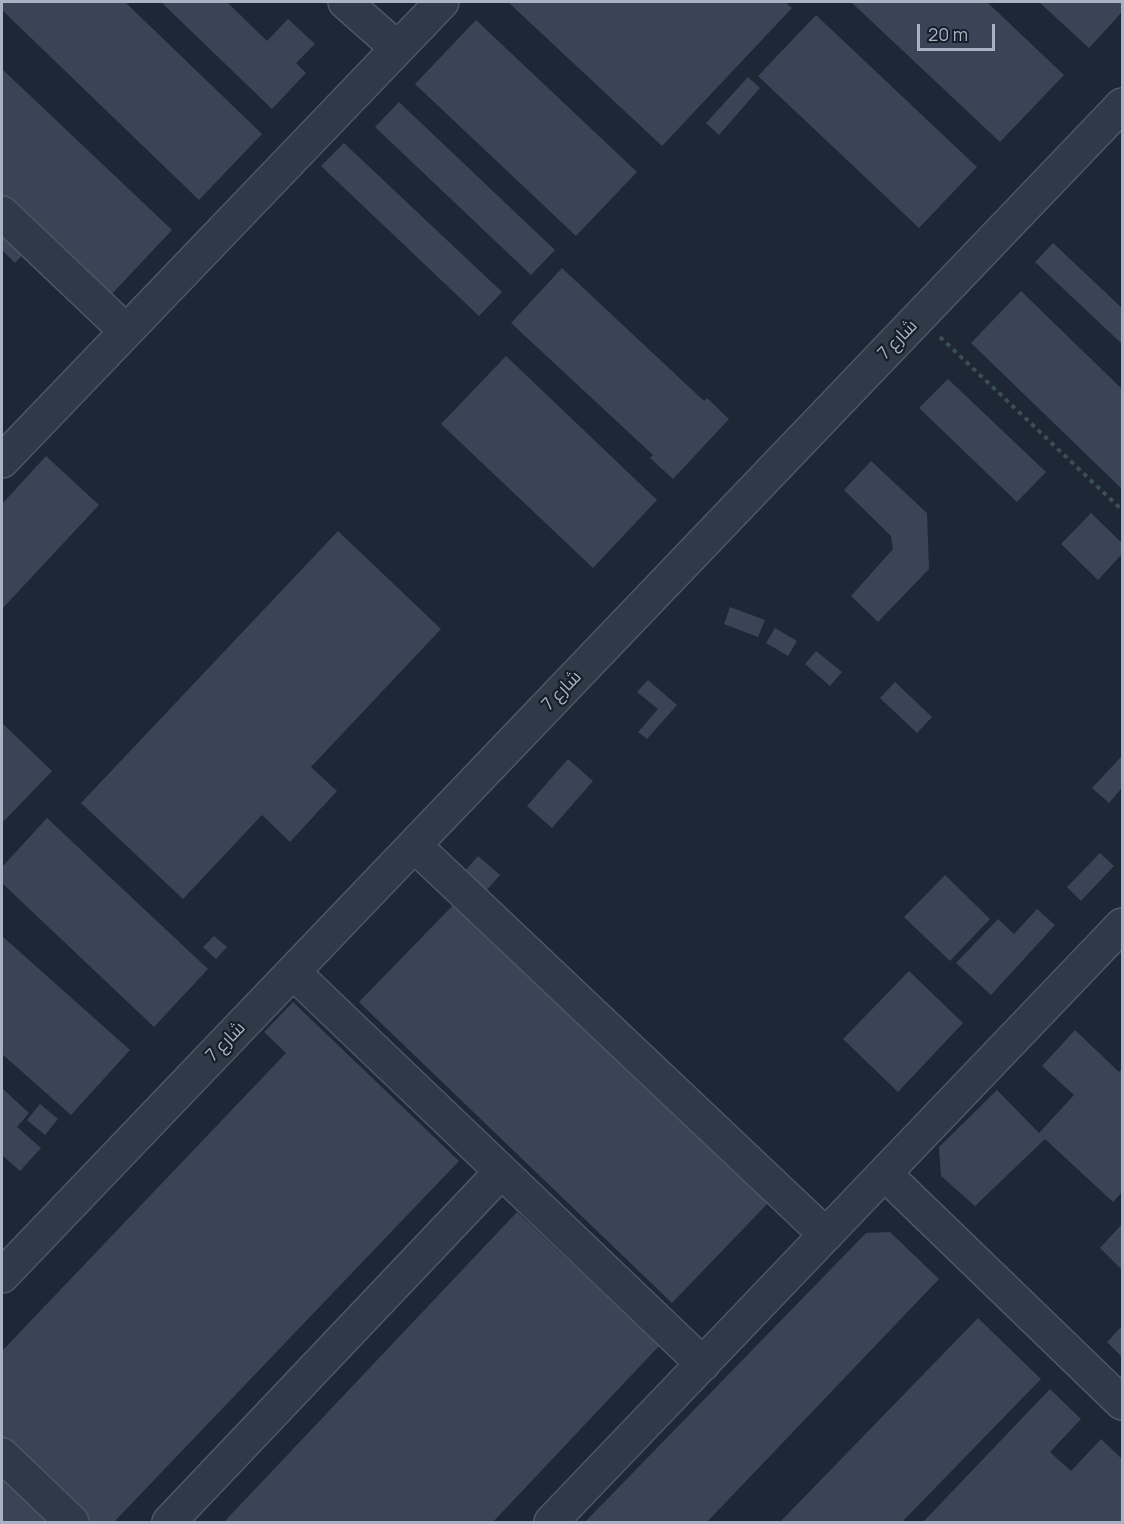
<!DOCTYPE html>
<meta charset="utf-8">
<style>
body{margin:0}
#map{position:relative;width:1124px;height:1524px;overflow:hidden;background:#1d2736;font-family:Manrope,sans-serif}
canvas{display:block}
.frame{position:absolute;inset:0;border:3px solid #aab3c4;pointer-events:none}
.scale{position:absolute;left:917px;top:24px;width:78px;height:27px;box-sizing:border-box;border:3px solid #aab3c4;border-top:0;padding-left:8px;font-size:18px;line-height:21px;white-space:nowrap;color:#aab3c4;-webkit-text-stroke:4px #161e2b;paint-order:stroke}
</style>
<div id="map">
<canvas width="1124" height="1524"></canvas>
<div class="frame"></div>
<div class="scale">20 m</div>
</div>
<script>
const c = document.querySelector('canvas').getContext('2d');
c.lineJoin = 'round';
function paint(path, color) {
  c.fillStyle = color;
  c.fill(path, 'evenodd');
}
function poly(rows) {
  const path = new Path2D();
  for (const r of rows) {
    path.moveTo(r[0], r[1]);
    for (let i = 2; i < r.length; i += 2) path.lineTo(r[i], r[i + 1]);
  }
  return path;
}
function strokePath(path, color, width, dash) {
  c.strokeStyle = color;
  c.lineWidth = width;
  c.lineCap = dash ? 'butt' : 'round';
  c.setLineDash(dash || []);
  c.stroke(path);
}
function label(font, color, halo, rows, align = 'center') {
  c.font = font + ' Manrope,Cairo,sans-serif';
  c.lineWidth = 4.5;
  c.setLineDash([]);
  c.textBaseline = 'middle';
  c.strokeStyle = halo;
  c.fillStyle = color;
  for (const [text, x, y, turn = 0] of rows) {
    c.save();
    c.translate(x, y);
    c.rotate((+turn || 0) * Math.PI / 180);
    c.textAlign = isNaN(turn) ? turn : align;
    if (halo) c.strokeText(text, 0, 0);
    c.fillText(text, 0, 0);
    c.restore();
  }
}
paint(poly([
 [2,2,125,2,262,134,199,200,2,10],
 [161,2,227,2,267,41,288,19,315,44,296,63,306,73,272,109],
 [508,2,785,2,792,8,662,146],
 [851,2,987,2,1064,75,1000,142],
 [1039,2,1122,2,1122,12,1089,48],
 [816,15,977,167,919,228,758,76],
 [476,20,637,172,576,236,415,84],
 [2,69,172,230,109,297,2,195],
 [748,77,760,88,719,135,706,123],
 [399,102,555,250,531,275,375,127],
 [344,143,502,292,479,316,321,166],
 [2,223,29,248,15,263,2,250],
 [1053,243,1122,308,1122,344,1035,262],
 [562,268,704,401,707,398,729,419,673,479,650,458,653,455,511,323],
 [1021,291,1122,389,1122,489,971,343],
 [506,356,657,500,593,568,441,424],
 [948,379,1046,472,1017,502,919,408],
 [46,456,99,505,2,609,2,504],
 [871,461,927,513,929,569,878,622,851,596,893,549,891,536,844,490],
 [1091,513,1122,543,1122,554,1098,580,1061,544],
 [338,531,441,629,311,767,337,791,290,842,262,815,183,899,81,803],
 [730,607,765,620,758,637,724,624],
 [775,628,797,641,788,656,766,643],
 [816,651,842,672,830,686,805,664],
 [648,680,677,705,647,739,638,732,658,709,637,692],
 [895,682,932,717,917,733,880,698],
 [2,723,52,771,4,821,2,819],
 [1121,757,1122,758,1122,788,1109,803,1092,788],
 [568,759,593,781,552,828,527,806],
 [47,818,208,969,154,1027,2,883,2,867],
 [1100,853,1114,866,1081,901,1067,887],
 [478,856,500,875,485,892,463,873],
 [945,875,990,919,950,961,904,917],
 [459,899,772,1199,672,1303,359,1002],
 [1037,909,1055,925,991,995,956,963,998,919,1014,934],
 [2,936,130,1050,71,1115,2,1054],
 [214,936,227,947,216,959,203,947],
 [909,971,963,1023,898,1092,843,1039],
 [293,1002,459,1161,114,1522,89,1522,2,1439,2,1351,286,1053,264,1032],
 [1075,1030,1119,1072,1122,1068,1122,1192,1113,1202,1045,1139,975,1206,941,1176,939,1147,997,1090,1039,1133,1074,1095,1042,1066],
 [2,1088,29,1113,17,1127,41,1148,20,1171,2,1155],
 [40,1104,58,1119,45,1135,27,1120],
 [517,1212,659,1346,493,1522,224,1522],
 [1122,1224,1122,1270,1100,1248],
 [890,1232,939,1279,707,1522,585,1522,866,1233],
 [978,1318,1041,1379,902,1522,780,1522],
 [1122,1326,1122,1357,1107,1342],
 [1050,1389,1081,1419,1050,1452,1071,1471,1101,1439,1122,1459,1122,1522,923,1522],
 [2,1476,52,1522,2,1522]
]), '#394457');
const minor = poly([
 [345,2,397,48],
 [2,213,126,331],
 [2,461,442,2],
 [414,845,826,1235],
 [293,972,703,1364],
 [885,1174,1122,1403],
 [2,1276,1122,105],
 [2,1455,72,1522],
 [169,1522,501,1172],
 [551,1522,1122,925]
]);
strokePath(minor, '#4e5665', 36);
strokePath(poly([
 [940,337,1122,510]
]), '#394f52', 4, [4.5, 4.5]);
strokePath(minor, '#303947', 33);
label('18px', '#aab3c4', '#161e2b', [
 ["شارع 7",898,340,-46],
 ["شارع 7",562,691,-46],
 ["شارع 7",226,1042,-46]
]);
</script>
